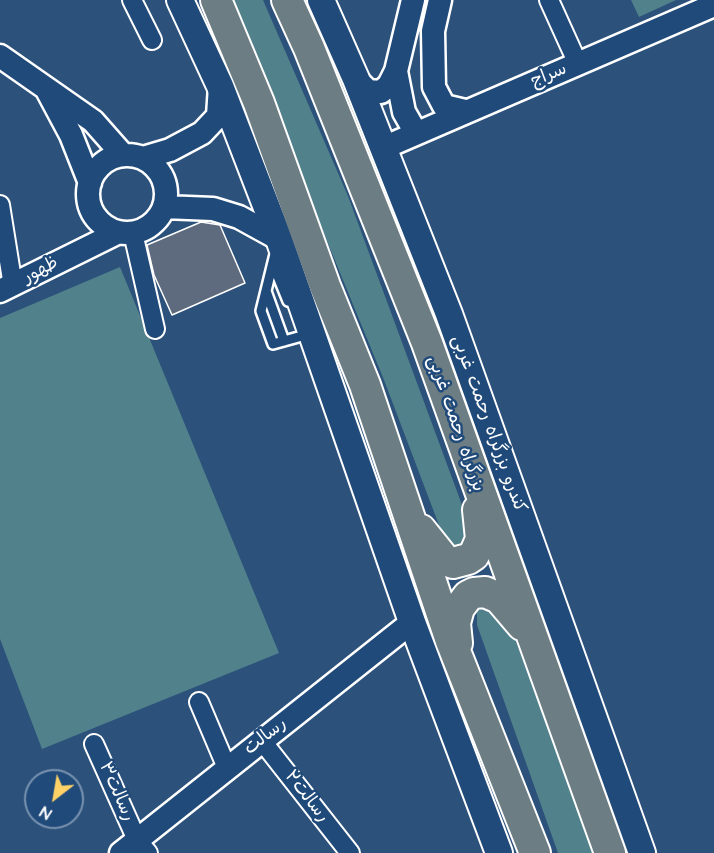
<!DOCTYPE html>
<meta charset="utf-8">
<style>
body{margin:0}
#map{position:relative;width:714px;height:853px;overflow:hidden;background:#2c517b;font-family:"Architects Daughter",sans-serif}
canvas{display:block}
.north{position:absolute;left:24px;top:769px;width:60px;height:60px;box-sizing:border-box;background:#1f4a7a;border:2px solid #7992af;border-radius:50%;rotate:211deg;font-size:16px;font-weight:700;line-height:24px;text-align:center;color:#fff}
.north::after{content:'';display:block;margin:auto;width:21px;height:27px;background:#ffd166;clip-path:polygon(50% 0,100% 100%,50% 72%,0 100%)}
</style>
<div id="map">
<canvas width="714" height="853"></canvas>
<div class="north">N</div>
</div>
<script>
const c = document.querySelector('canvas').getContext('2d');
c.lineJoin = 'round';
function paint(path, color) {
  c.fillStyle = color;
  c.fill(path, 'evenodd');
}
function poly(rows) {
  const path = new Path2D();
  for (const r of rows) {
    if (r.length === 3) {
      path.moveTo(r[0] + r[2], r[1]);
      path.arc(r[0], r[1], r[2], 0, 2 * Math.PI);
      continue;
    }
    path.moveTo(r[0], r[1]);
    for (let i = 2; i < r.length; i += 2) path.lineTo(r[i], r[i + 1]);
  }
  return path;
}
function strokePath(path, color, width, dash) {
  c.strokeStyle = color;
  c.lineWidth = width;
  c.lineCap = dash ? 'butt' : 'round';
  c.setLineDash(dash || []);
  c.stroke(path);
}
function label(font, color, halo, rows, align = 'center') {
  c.font = font + ' "Architects Daughter","Playpen Sans Arabic",sans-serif';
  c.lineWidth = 5;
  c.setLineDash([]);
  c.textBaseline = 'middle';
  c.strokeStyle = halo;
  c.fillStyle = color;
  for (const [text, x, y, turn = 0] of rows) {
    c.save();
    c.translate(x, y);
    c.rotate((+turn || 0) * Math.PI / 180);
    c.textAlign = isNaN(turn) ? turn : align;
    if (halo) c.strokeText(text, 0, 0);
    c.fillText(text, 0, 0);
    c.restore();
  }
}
paint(poly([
 [228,0,263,0,348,196,472,532,468,544,458,549,445,541,384,380],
 [302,0,310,0,400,221,472,410,468,416],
 [631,0,676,0,639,17],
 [120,267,279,653,42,749,0,639,0,318],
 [477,604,507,618,595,853,558,853,477,625]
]), '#51818b');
const building = poly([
 [201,222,220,225,245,283,172,315,154,275,147,245,201,222]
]);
paint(building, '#5e6b7e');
strokePath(building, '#fff', 1.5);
const service = poly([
 [276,250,261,311,273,344,302,336,308,340],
 [273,264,288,301],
 [266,291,284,341]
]);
const minor = poly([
 [132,0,152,40],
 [549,0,578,64],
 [0,205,13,286],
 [133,233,155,329],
 [199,702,227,768],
 [262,741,350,853],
 [94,744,137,840,148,853]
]);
const tertiary = poly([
 [413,0,396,71,404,112,416,133],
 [440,0,433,31,434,87,444,106,465,111],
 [0,56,93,121,123,155],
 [356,79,368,91,381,92,389,85,396,71],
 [47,90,71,135,90,183],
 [383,148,714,5],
 [127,194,39],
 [143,158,170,150,202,133,218,116,220,86],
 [164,207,213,209,239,217,279,239],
 [0,291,119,232],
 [121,853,412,622]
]);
const secondary = poly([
 [180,0,220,86,279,239,412,622,499,853],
 [321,0,356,79,449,314,642,853]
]);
const trunk = poly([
 [216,0,259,103,325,286,365,385,451,641,535,853],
 [287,0,309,48,427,343,610,853],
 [421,530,445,560,453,563,468,559,474,555,481,539,478,510],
 [457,643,455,623,459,608,468,596,474,593,485,592,499,598,522,625]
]);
strokePath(service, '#fff', 14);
strokePath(minor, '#fff', 22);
strokePath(tertiary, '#fff', 27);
strokePath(secondary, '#fff', 30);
strokePath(trunk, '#fff', 34);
strokePath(service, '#1f4a7a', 9);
strokePath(minor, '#1f4a7a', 18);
strokePath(tertiary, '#1f4a7a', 22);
strokePath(secondary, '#1f4a7a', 26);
strokePath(trunk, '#6d7d84', 30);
label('18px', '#fff', '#1f4a7a', [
 ["سراج",549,76,-23],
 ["ظهور",41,271,-28],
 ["بزرگراه رحمت غربی",455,424,71],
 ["کندرو بزرگراه رحمت غربی",488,424,70],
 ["رسالت",266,737,-38],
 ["رسالت۳",116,792,66],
 ["رسالت۲",306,797,52]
]);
</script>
